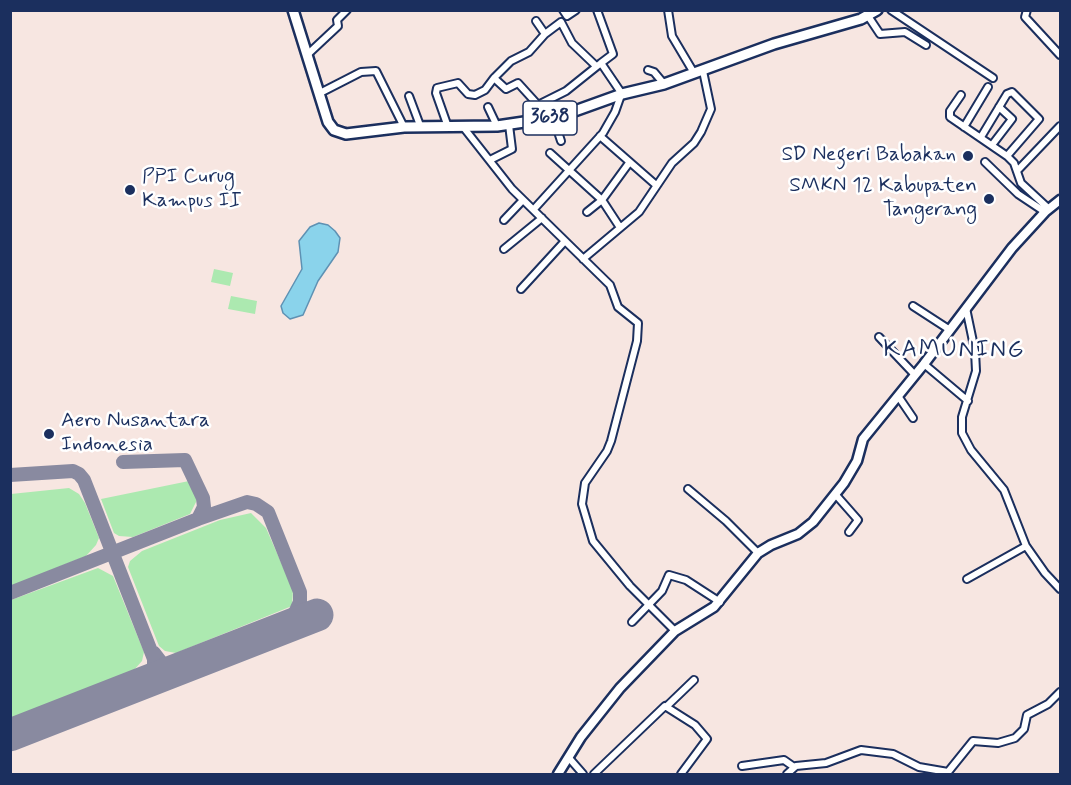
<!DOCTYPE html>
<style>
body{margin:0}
#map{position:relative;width:1071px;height:785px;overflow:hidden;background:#f7e6e1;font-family:Mynerve,sans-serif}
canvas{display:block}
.frame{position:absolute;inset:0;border:12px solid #1b2f5e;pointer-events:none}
</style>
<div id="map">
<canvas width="1071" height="785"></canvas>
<div class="frame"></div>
</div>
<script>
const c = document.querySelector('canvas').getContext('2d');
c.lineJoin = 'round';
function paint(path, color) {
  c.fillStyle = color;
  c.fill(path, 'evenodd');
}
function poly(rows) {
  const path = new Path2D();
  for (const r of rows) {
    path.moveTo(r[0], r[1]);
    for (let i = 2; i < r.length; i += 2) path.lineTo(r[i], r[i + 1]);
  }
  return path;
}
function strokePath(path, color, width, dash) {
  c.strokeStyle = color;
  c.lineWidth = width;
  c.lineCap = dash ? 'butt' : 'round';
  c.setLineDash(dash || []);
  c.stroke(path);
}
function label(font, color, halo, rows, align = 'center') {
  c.font = font + ' Mynerve,sans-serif';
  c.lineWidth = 5;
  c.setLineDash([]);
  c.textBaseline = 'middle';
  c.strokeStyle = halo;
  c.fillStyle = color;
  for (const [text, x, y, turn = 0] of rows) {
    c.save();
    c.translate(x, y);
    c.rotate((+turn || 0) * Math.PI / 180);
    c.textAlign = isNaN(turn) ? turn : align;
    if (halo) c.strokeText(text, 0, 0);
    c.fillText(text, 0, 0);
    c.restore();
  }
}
paint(poly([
 [214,269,233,273,230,286,211,282],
 [231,296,257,301,255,314,228,309],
 [189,481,197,500,190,514,133,537,119,536,114,533,101,499],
 [69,488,79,494,85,503,99,538,96,545,86,556,11,586,11,494],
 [251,513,266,528,293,590,292,606,176,653,165,651,159,646,128,567,130,561,142,551,220,520],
 [98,568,113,576,144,652,142,661,134,670,11,718,11,600]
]), '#ace9b0');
const water = poly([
 [319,223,328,225,335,231,340,238,338,252,318,281,303,315,290,319,283,313,281,306,302,269,299,241,310,227,319,223]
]);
paint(water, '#8ad3eb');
strokePath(water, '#5e91b3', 1.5);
strokePath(poly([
 [123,462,185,460,203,498,204,507,198,519],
 [10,475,73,471,79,474,84,480,154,659,154,670,151,675,132,687],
 [10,593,198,519,247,502,256,504,268,512,300,592,300,602,294,615,285,625,269,634],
 [154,653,167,670,182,668]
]), '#898aa0', 14);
strokePath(poly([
 [10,735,317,615]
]), '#898aa0', 33);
const street = poly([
 [563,10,567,16,576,10],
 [597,10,613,54,601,63],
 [668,10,672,36,694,73],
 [891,10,993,78],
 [1027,10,1025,17,1060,55],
 [868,16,880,34,905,32,926,45],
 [536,21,545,34],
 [307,55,338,26,337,20,347,10],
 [596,66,572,43,561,22,545,34,529,52,511,61,494,78,506,89,518,83,538,105,566,91,601,63,622,94],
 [648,70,654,72,664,84],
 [320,93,361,72,376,71,404,127],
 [961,95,950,111,950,117,1007,156,1014,163,1021,183,1049,209],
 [409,96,421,128],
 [488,107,497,126],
 [558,117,557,129,561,141],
 [448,127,436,93,437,88,458,83,468,94,475,95,485,90,494,78],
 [964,127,988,87],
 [464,128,512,189,610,285,618,307,638,323,637,341,611,441,607,451,585,483,582,504,593,541,630,586,675,631],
 [600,136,656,185],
 [981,137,1007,94,1012,92,1039,119,1007,156],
 [992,145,1012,119,999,107],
 [550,153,602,200,619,226],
 [490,160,512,149,509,125],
 [985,162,1018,194,1045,212],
 [1017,171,1060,126],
 [534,209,603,133,615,112,621,95],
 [587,212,602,200,629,163],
 [504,220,523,200],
 [504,249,542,218],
 [583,259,639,212,672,163,694,143,701,132,711,109,703,71],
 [521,289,565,241],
 [913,306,950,330],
 [966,308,975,351,976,371,962,417,962,433,971,450,1004,490,1026,546,1045,573,1060,589],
 [879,337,915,375],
 [924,364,968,401],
 [898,396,913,418],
 [688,489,726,521,758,553],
 [836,495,858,520,849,532],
 [967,579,1026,546],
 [632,622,662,591,669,575,686,580,720,602],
 [667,706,694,680],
 [569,758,583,774],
 [742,766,784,760,794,767],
 [594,774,665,706,695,725,707,739,681,774],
 [787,774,796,766,826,763,861,750,893,754,919,767,948,772,973,741,998,743,1015,738,1024,729,1027,715,1048,704,1060,692]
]);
const secondary = poly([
 [558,774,581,737,620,688,675,631,714,607,758,553,771,545,798,534,813,522,844,483,857,461,863,439,924,364,1012,248,1045,212,1060,200]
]);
const primary = poly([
 [293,10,328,122,334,130,346,134,404,127,497,126,558,117,622,94,664,84,774,44,861,19,877,10]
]);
strokePath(street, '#1b2f5e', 10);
strokePath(secondary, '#1b2f5e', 13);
strokePath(primary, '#1b2f5e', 14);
strokePath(street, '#fff', 6);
strokePath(secondary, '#fff', 8);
strokePath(primary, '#fff', 9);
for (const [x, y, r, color] of [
 [968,156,6,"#1b2f5e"],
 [130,190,6,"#1b2f5e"],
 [989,199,6,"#1b2f5e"],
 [49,434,6,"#1b2f5e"]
]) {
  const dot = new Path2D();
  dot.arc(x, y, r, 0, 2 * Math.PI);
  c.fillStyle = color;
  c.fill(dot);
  strokePath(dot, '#fff', 2);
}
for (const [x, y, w] of [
 [550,118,54]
]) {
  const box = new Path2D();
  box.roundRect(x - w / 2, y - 17, w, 34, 4.5);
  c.fillStyle = '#fff';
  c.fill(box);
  strokePath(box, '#1b2f5e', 1.5);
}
label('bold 20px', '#1b2f5e', null, [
 ["3638",550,118]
]);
label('21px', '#1b2f5e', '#fff', [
 ["SD Negeri Babakan",956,156],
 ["PPI Curug",142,178,"left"],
 ["Kampus II",142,202,"left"],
 ["SMKN 12 Kabupaten",977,187],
 ["Tangerang",977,211],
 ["Aero Nusantara",61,422,"left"],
 ["Indonesia",61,446,"left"]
], 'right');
c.letterSpacing = '1.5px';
label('24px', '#1b2f5e', '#fff', [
 ["KAMUNING",954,351]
]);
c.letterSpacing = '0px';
</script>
